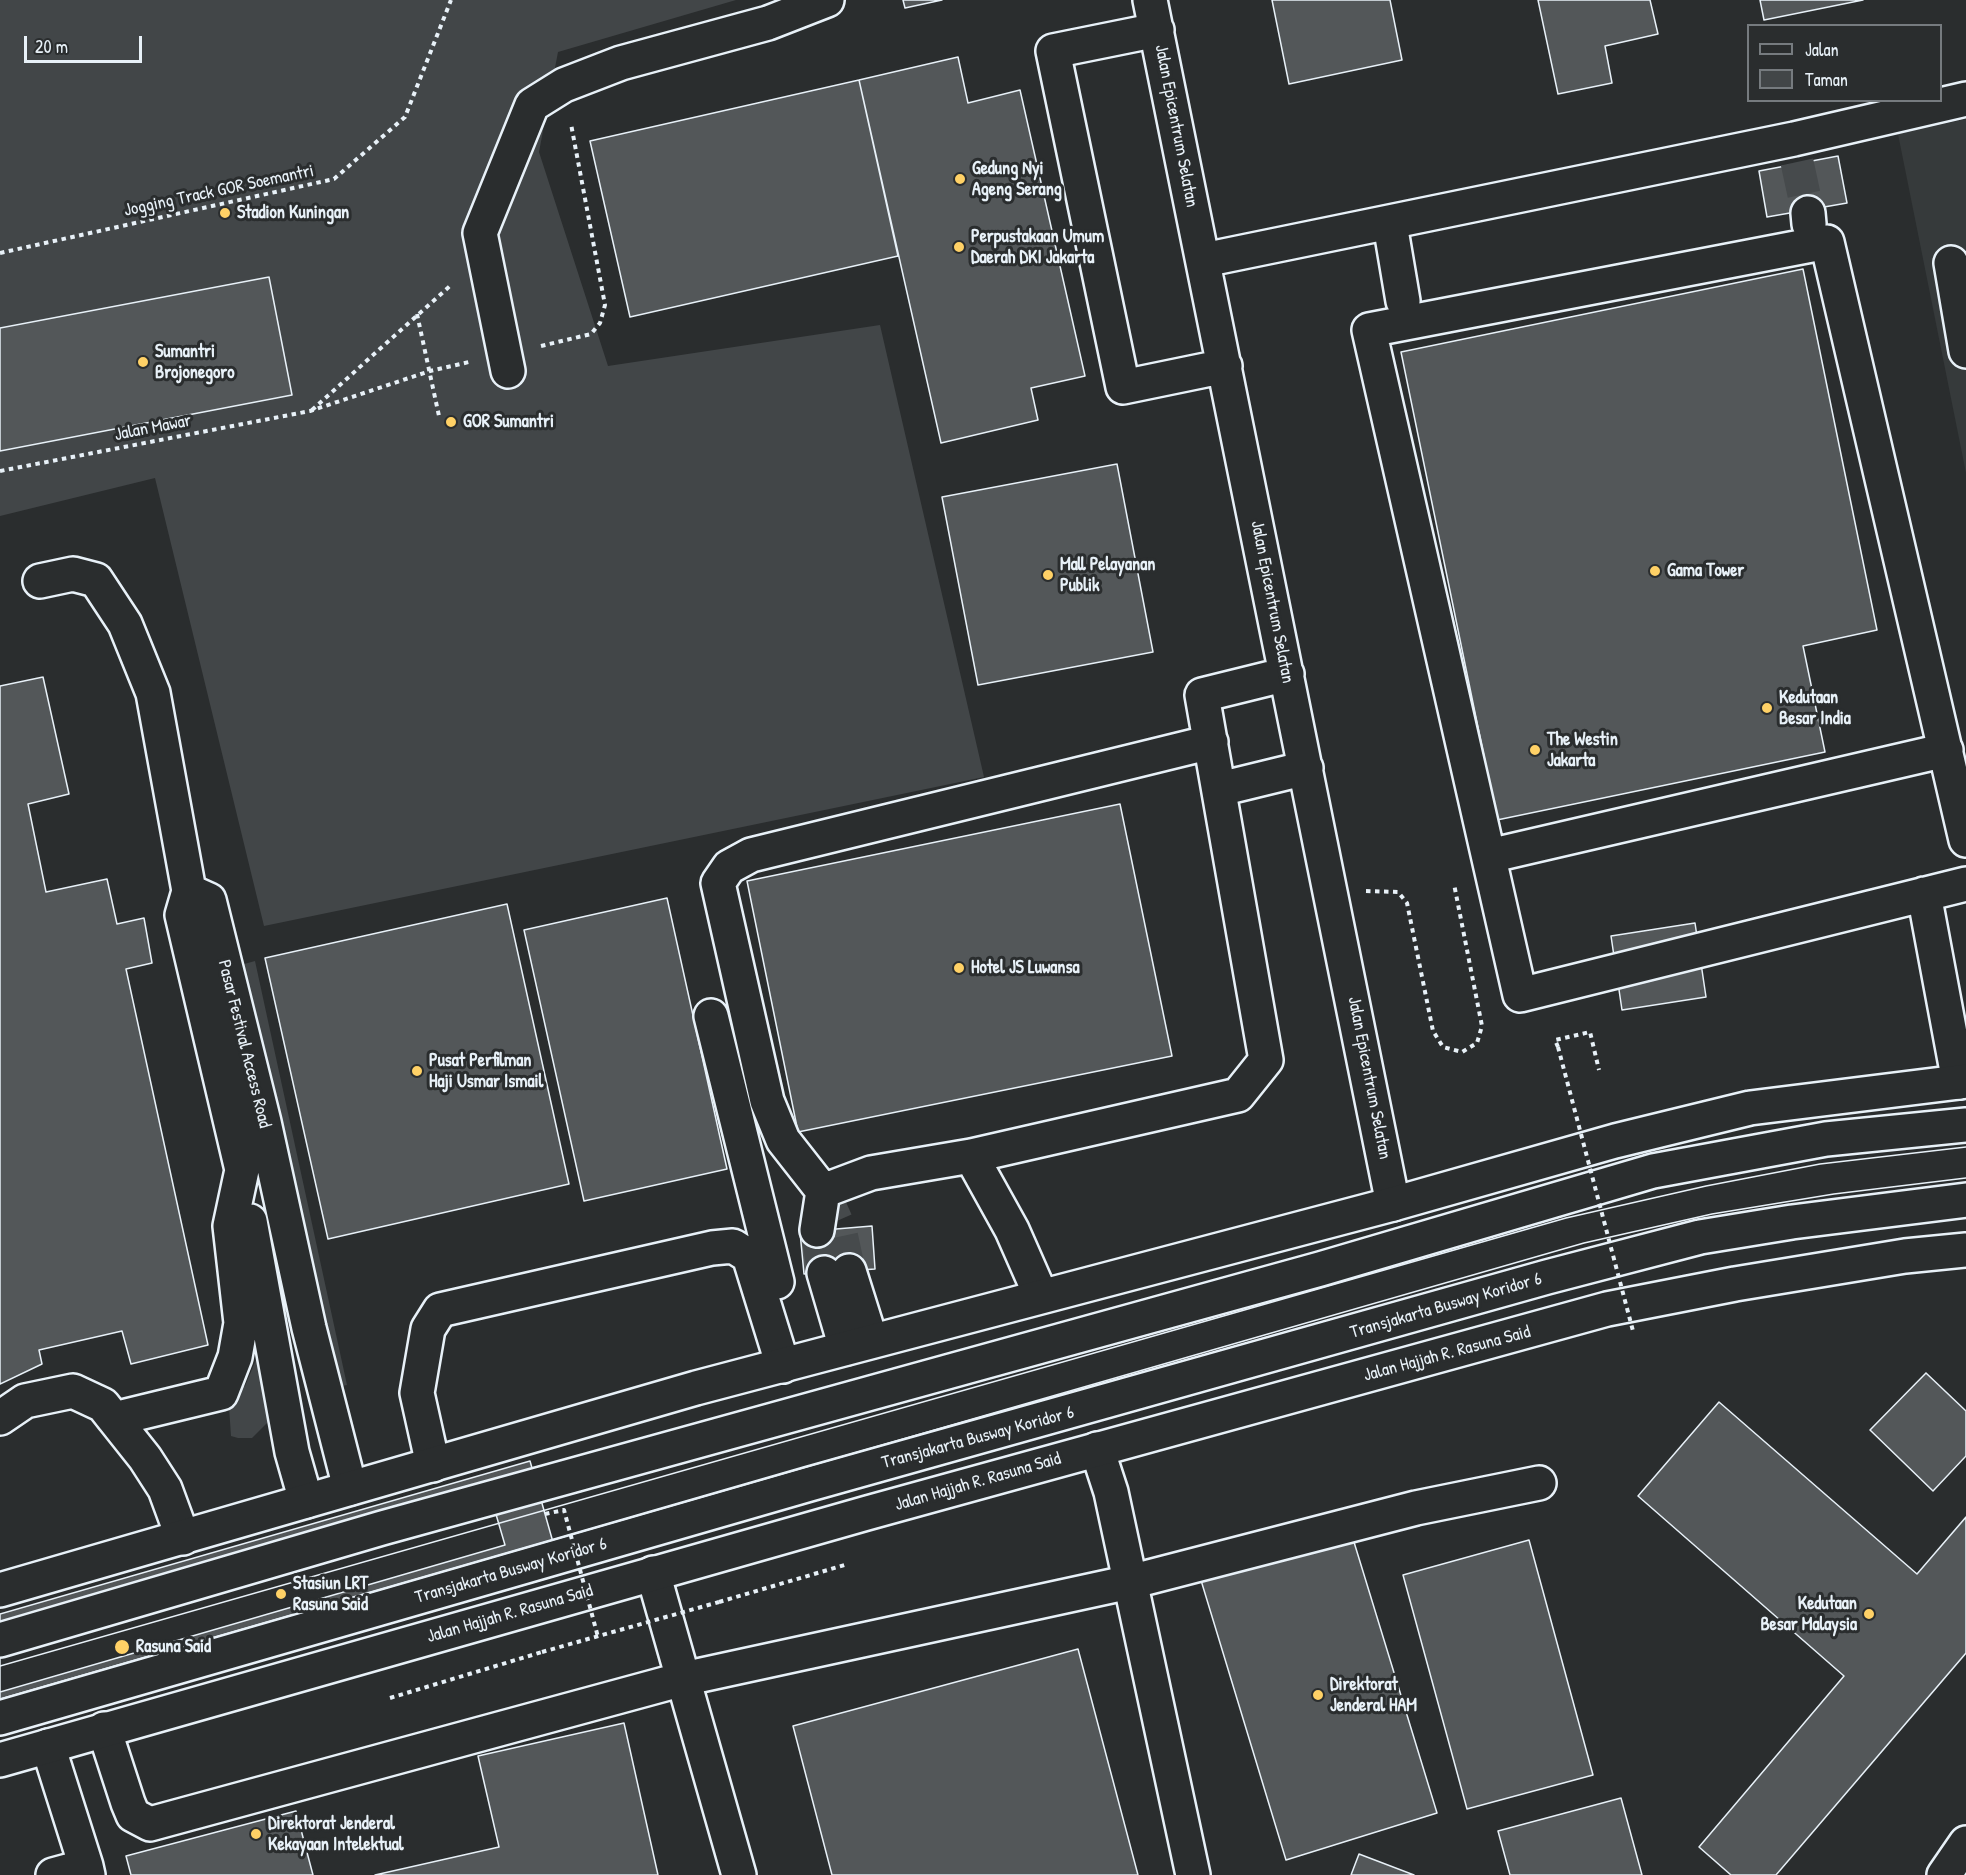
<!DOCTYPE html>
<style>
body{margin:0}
#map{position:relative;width:1966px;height:1875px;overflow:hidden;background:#2a2d2e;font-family:"Patrick Hand",sans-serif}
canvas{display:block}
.legend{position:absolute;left:1747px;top:24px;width:195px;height:78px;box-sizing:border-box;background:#2a2d2e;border:2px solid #767b7f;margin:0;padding:8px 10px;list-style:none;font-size:18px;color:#e8f1f8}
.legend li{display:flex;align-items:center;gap:12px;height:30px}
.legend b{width:30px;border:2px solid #767b7f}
.scale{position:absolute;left:24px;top:36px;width:118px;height:27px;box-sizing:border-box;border:3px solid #e8f1f8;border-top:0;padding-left:8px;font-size:18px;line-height:21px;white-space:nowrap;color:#e8f1f8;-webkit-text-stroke:4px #2a2d2e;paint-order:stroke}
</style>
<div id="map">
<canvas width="1966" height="1875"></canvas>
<ul class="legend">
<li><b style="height:8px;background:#2a2d2e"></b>Jalan</li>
<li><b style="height:16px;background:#424648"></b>Taman</li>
</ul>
<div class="scale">20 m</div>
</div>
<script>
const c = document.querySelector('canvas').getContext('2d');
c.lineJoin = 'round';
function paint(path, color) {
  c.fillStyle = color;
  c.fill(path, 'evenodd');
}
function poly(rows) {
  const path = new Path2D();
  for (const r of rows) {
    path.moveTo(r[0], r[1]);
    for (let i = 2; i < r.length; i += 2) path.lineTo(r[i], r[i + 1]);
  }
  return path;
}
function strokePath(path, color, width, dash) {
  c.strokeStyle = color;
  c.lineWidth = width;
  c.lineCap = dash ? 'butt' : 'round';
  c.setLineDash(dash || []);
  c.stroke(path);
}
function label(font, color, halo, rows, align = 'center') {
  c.font = font + ' "Patrick Hand",sans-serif';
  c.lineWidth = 6;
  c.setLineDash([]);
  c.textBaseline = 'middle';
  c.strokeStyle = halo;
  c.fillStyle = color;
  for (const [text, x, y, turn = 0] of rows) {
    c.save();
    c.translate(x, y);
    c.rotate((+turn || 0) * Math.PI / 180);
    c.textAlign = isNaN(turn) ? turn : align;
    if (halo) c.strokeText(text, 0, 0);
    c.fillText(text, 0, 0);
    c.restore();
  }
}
paint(poly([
 [1966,119,1966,473,1898,134]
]), '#363a3b');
paint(poly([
 [0,0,736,0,558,52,539,152,608,366,880,325,984,777,264,926,155,478,0,516],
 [255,961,347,1385,331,1388,237,966],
 [258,1355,271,1419,252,1438,238,1438,231,1436,228,1392,245,1386]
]), '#424648');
const building = poly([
 [903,0,942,0,905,8,903,0],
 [1272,0,1390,0,1402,60,1289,84,1272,0],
 [1538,0,1650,0,1658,34,1605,46,1612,83,1558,94,1538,0],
 [1760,0,1863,0,1764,20,1760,0],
 [958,57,968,103,1020,90,1085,376,1031,388,1038,420,941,443,859,80,958,57],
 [859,80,898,256,630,317,590,141,859,80],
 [1838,156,1847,203,1767,217,1759,171,1838,156],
 [1803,269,1877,630,1803,646,1825,752,1497,820,1401,352,1803,269],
 [269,277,292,395,0,451,0,328,269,277],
 [1117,464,1153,652,978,685,942,497,1117,464],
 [43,677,69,794,28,804,46,892,107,879,117,924,144,918,152,963,126,969,208,1345,131,1364,122,1331,39,1350,42,1364,0,1384,0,686,43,677],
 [1120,804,1172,1056,798,1132,747,881,1120,804],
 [667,898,727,1169,584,1201,524,930,667,898],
 [507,904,569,1184,328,1239,265,958,507,904],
 [1695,923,1706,997,1622,1010,1611,936,1695,923],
 [872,1226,875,1269,804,1274,800,1232,872,1226],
 [1926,1373,1966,1411,1966,1456,1933,1491,1870,1430,1926,1373],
 [1719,1402,1917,1574,1966,1517,1966,1653,1776,1875,1731,1875,1699,1847,1844,1676,1638,1496,1719,1402],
 [530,1461,562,1574,0,1736,0,1614,530,1461],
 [495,1511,505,1545,0,1692,0,1655,495,1511],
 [1350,1529,1437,1813,1286,1860,1200,1577,1350,1529],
 [1529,1540,1593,1775,1467,1809,1403,1575,1529,1540],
 [1078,1649,1138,1875,832,1875,793,1726,1078,1649],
 [624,1723,658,1875,375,1875,499,1847,478,1756,624,1723],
 [1621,1798,1642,1875,1510,1875,1498,1831,1621,1798],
 [296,1811,313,1875,131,1875,126,1856,296,1811],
 [1359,1854,1414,1875,1351,1875,1359,1854]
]);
paint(building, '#535759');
strokePath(building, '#e8f1f8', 1.5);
strokePath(poly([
 [1797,162,1808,213],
 [823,1191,840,1229,849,1271],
 [817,1230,824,1273]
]), '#464a4c', 33, [33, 16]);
const minor = poly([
 [1150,0,1393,1204],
 [1157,30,1053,51,1123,387,1225,366],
 [1808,213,1809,224],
 [1390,224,1403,301],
 [1204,260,1794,139,1966,99],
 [1951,263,1966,351],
 [508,371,480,233,532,105,564,85,621,63,768,23,827,0],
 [40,581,73,574,96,580,125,624,153,693,189,891],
 [1220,789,1306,768],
 [1966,840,1827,242,1369,330,1520,995,1966,884],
 [1489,856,1946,750],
 [1924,894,1959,1082],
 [711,1016,777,1282],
 [971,1156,1012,1230,1041,1296],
 [823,1191,871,1173,971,1156,1238,1095,1266,1060,1202,695,1287,674],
 [250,1221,292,1452,306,1501],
 [817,1230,823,1191,783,1140,767,1101,718,883,729,867,751,855,1211,742],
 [849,1271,871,1341],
 [824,1273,846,1348],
 [0,1418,25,1401,73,1391,103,1405,114,1419,221,1393,235,1357,241,1323,230,1226,242,1170,182,915,189,891,209,900,264,1122,309,1328,350,1488],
 [114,1419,145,1458,165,1489,183,1538],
 [1097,1449,1111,1492,1193,1875],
 [433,1465,417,1393,428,1329,440,1310,712,1248,733,1246,749,1256,783,1366],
 [653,1573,739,1875],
 [0,1640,382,1528,1320,1269,1653,1171,1826,1139,1966,1125],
 [0,1718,810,1484,1547,1277,1700,1237,1792,1222,1966,1200],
 [104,1729,128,1803,133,1815,150,1824,683,1679,1130,1582,1416,1508,1539,1483],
 [48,1746,86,1866],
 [53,1875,86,1866,88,1875],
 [1944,1875,1966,1843]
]);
const major = poly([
 [0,1590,696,1388,1393,1204,1615,1141,1750,1108,1966,1081],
 [0,1760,867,1513,1607,1309,1735,1284,1905,1256,1966,1250]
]);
strokePath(minor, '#e8f1f8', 38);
strokePath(major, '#e8f1f8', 38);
strokePath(poly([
 [0,253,334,179,405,117,451,0],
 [417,314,439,416],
 [541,346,591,334,600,323,605,305,571,124],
 [312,410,451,285],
 [0,471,310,411,430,371,469,362],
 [1366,891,1398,892,1407,903,1433,1031,1443,1047,1462,1052,1477,1043,1482,1026,1454,884],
 [1558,1047,1555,1040,1590,1032,1599,1070],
 [719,1602,848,1564],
 [390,1698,542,1652]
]), '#e8f1f8', 4, [4.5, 4.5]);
strokePath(minor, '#2a2d2e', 33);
strokePath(major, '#2a2d2e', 33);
strokePath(poly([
 [0,1666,1566,1218,1706,1186,1820,1164,1966,1147],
 [0,1699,1584,1243,1712,1214,1834,1194,1966,1178]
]), '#e8f1f8', 1.5);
strokePath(poly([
 [1558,1047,1633,1331],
 [545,1514,564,1510,598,1637],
 [542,1652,719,1602]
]), '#e8f1f8', 4, [4.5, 4.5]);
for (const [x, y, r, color] of [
 [960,179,6,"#ffd166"],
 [225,213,6,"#ffd166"],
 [959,247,6,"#ffd166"],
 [143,362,6,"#ffd166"],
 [451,422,6,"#ffd166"],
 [1655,571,6,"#ffd166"],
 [1048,575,6,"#ffd166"],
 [1767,708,6,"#ffd166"],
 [1535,750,6,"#ffd166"],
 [959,968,6,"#ffd166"],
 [417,1071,6,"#ffd166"],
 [281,1594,6,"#ffd166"],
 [1869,1614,6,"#ffd166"],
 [122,1647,8,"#ffd166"],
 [1318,1695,6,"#ffd166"],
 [256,1834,6,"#ffd166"]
]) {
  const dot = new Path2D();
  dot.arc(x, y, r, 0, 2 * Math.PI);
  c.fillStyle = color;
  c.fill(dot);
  strokePath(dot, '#2a2d2e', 2);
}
label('18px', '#e8f1f8', '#2a2d2e', [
 ["Jalan Epicentrum Selatan",1176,126,79],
 ["Jogging Track GOR Soemantri",219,191,-12],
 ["Jalan Mawar",153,428,-11],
 ["Jalan Epicentrum Selatan",1272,602,79],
 ["Pasar Festival Access Road",244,1044,76],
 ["Jalan Epicentrum Selatan",1369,1078,79],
 ["Transjakarta Busway Koridor 6",1446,1306,-16],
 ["Jalan Hajjah R. Rasuna Said",1447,1354,-15],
 ["Transjakarta Busway Koridor 6",978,1438,-15],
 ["Jalan Hajjah R. Rasuna Said",978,1482,-16],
 ["Transjakarta Busway Koridor 6",511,1571,-16],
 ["Jalan Hajjah R. Rasuna Said",510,1614,-16]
]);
label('bold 18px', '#e8f1f8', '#2a2d2e', [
 ["Gedung Nyi",972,169],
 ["Ageng Serang",972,190],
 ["Stadion Kuningan",237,213],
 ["Perpustakaan Umum",971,237],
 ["Daerah DKI Jakarta",971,258],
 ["Sumantri",155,352],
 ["Brojonegoro",155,373],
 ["GOR Sumantri",463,422],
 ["Mall Pelayanan",1060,565],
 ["Publik",1060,586],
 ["Gama Tower",1667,571],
 ["Kedutaan",1779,698],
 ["Besar India",1779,719],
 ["The Westin",1547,740],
 ["Jakarta",1547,761],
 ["Hotel JS Luwansa",971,968],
 ["Pusat Perfilman",429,1061],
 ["Haji Usmar Ismail",429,1082],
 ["Stasiun LRT",293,1584],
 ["Rasuna Said",293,1605],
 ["Kedutaan",1857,1604,"right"],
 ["Besar Malaysia",1857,1625,"right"],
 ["Rasuna Said",136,1647],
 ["Direktorat",1330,1685],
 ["Jenderal HAM",1330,1706],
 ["Direktorat Jenderal",268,1824],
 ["Kekayaan Intelektual",268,1845]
], 'left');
</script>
